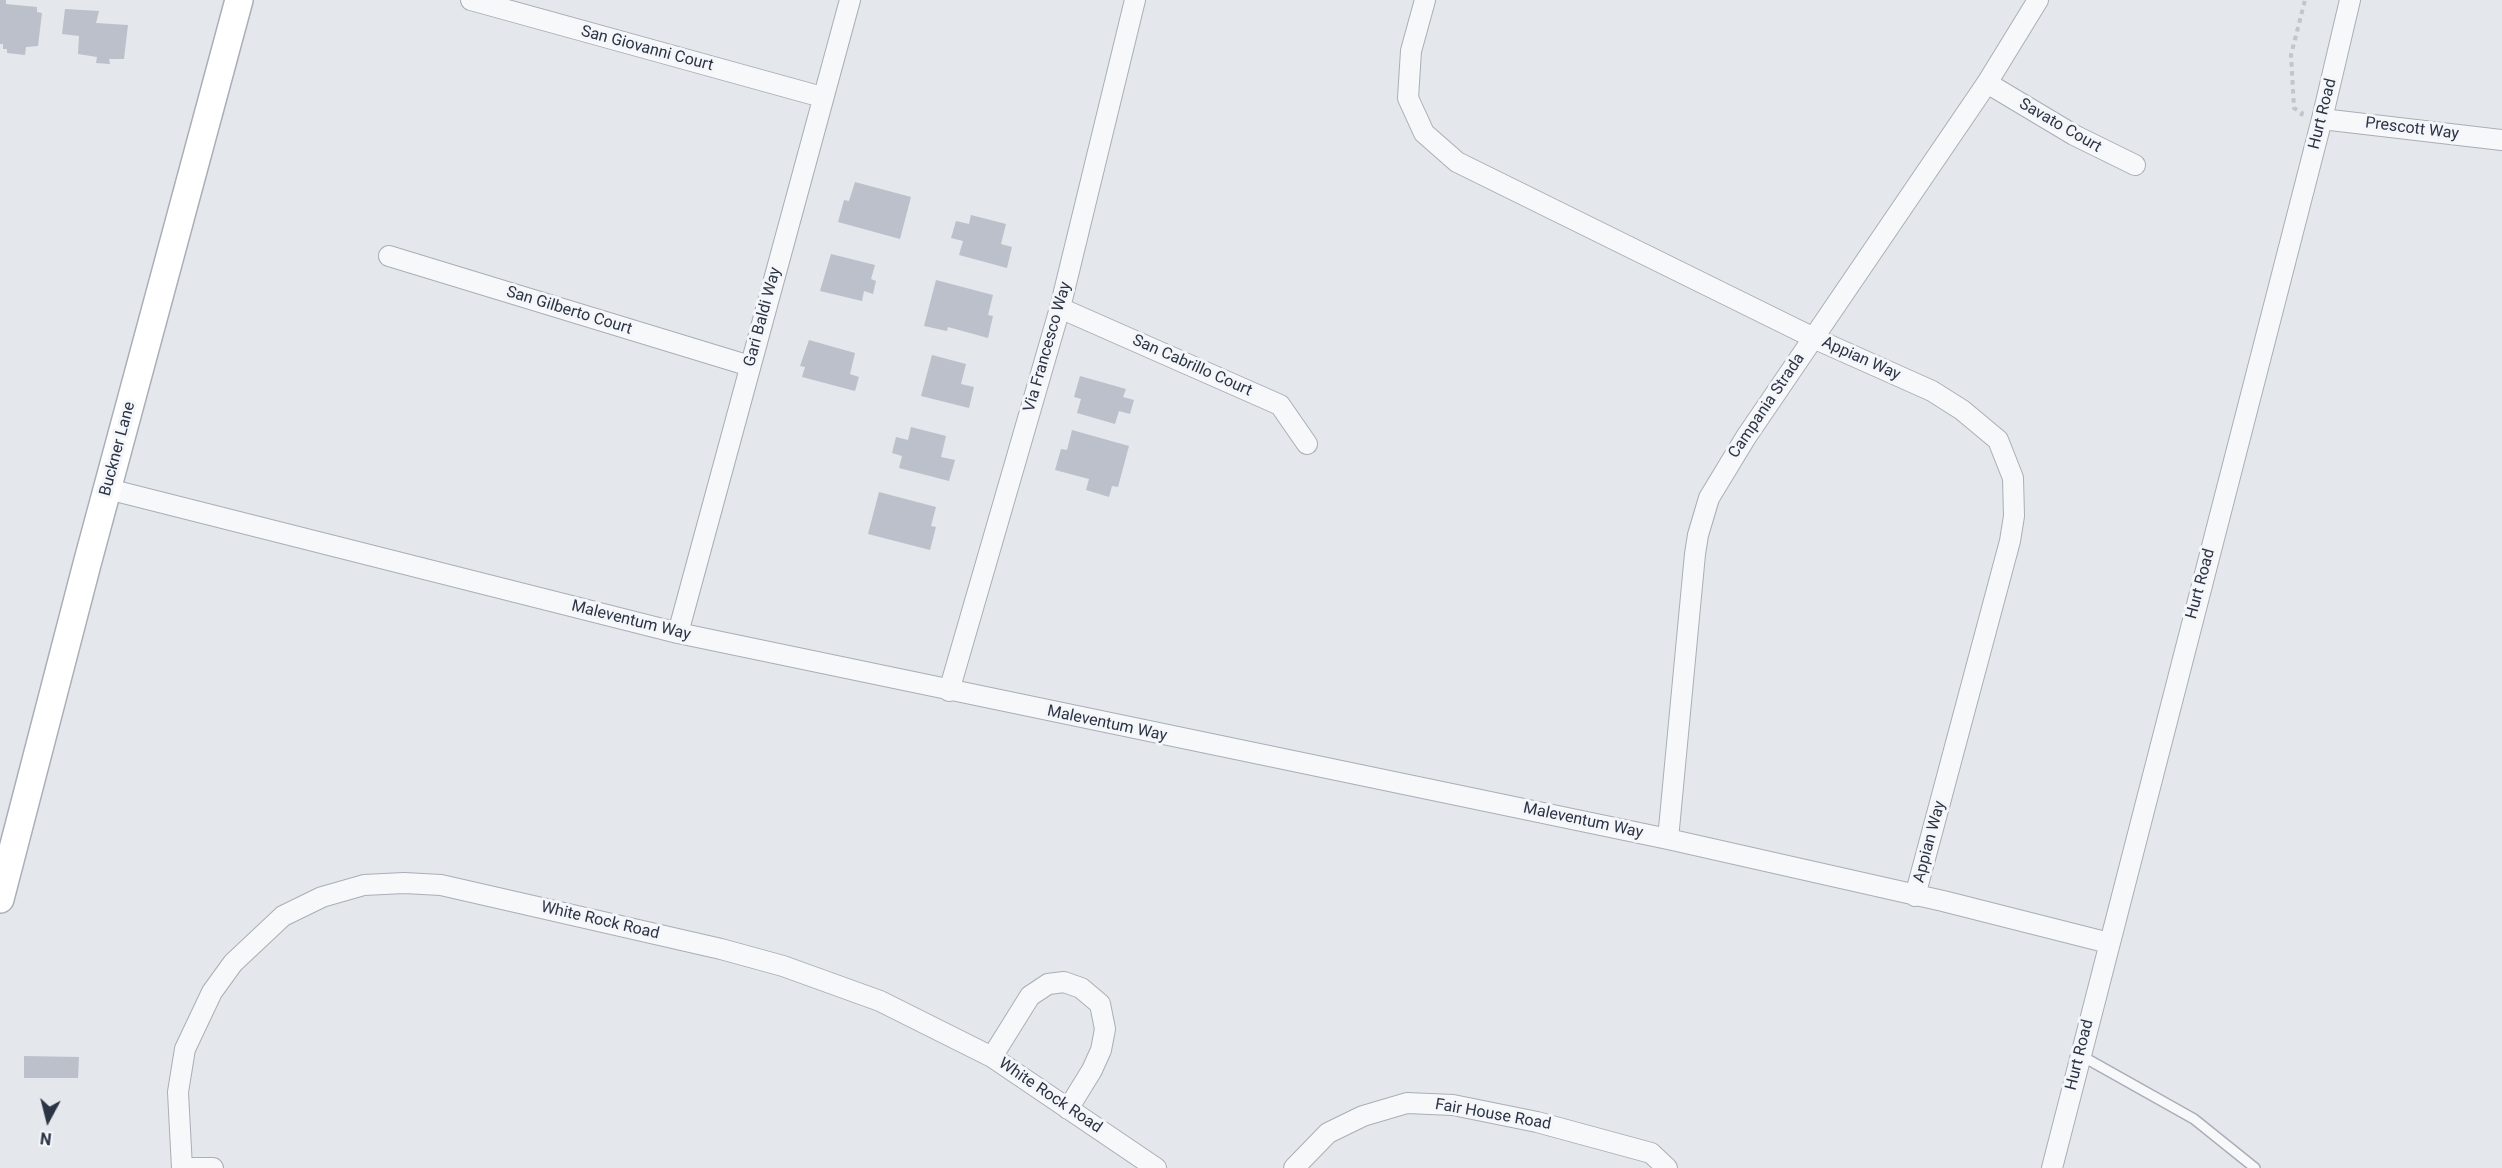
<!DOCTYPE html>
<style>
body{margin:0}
#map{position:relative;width:2502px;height:1168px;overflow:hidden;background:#e4e7ec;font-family:Roboto,sans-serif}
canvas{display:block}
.north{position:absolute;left:18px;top:1090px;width:60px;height:60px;-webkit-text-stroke:4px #f4f6f9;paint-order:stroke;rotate:187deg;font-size:16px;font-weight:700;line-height:24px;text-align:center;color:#2b3445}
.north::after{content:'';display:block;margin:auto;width:21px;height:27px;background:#2b3445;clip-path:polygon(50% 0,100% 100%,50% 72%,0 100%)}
</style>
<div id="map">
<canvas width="2502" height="1168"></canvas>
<div class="north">N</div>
</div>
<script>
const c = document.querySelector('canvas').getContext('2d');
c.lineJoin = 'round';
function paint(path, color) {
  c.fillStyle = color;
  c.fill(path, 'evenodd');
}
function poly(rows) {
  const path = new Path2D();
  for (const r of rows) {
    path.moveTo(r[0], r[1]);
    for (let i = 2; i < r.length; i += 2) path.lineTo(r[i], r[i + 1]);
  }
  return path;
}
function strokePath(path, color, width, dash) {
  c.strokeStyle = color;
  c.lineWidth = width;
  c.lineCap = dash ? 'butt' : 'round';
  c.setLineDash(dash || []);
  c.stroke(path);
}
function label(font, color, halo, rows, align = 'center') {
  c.font = font + ' Roboto,sans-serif';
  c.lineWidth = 6;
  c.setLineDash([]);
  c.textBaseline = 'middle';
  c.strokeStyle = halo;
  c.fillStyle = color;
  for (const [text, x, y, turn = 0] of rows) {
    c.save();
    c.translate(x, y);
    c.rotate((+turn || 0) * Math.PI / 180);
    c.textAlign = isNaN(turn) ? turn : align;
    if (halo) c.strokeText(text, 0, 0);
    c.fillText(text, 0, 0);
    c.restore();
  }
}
paint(poly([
 [0,0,6,0,6,4,37,7,37,12,42,13,38,46,26,47,25,55,7,53,7,49,3,49,3,44,0,44],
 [65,9,99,11,96,23,128,25,124,59,109,59,110,64,96,63,97,57,78,54,79,36,62,34],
 [855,182,911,197,900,239,838,222,844,200,849,201],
 [971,215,1006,224,1001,244,1012,247,1007,268,959,255,963,241,951,238,956,221,969,224],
 [831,254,875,265,871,279,876,281,873,294,864,291,862,301,820,291],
 [936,280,993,295,988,315,993,316,988,338,948,327,947,331,924,326],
 [809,340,855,353,850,374,859,377,855,391,802,377,805,367,800,366],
 [932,355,966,364,961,384,974,387,969,408,921,396],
 [1080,376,1126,389,1123,397,1134,400,1130,414,1119,411,1115,424,1077,413,1081,399,1074,397],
 [911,427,946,436,941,457,955,460,949,481,899,468,902,456,892,453,896,437,908,440],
 [1072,430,1129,446,1118,487,1112,486,1109,497,1086,490,1089,479,1055,470,1061,449,1067,450],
 [879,492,936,507,931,526,936,527,930,550,868,534],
 [24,1056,79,1057,78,1078,24,1078]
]), '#bbc0ca');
const service = poly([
 [2080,1055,2194,1119,2255,1168]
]);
const minor = poly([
 [471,0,822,97],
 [1425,0,1411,51,1408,98,1424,133,1457,162,1820,341,1932,391,1962,410,1998,440,2013,478,2014,516,2010,541,1915,896],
 [1987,83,2074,135,2135,165],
 [2322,119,2502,140],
 [389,256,750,366],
 [1060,308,1280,405,1307,444],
 [108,489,678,633,1668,839,1943,901,2109,943],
 [678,633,850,0],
 [949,691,1060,308,1135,0],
 [1668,839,1695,554,1698,535,1709,498,1746,437,1987,83,2038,0],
 [992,1057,1030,996,1048,984,1064,982,1081,988,1100,1004,1105,1029,1101,1050,1092,1070,1068,1109],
 [182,1168,178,1092,185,1049,212,992,233,963,283,916,322,897,364,885,404,883,441,885,721,949,783,966,880,1001,992,1057,1156,1168],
 [193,1168,213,1168],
 [1294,1168,1328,1133,1363,1116,1407,1103,1453,1105,1537,1122,1651,1153,1667,1168],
 [2052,1168,2322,119,2350,0]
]);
const secondary = poly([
 [0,899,87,564,239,0]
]);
strokePath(service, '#a9aeb7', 12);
strokePath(minor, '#a9aeb7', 22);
strokePath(secondary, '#a9aeb7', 30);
strokePath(poly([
 [2301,116,2302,113,2294,108,2291,55,2305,0]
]), '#c2c5cb', 4, [4.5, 4.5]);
strokePath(service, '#f7f8fa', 9);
strokePath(minor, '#f7f8fa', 20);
strokePath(secondary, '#fff', 27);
label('16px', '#2b3445', '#f4f6f9', [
 ["San Giovanni Court",647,49,15],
 ["Hurt Road",2323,114,-76],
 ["Savato Court",2060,126,30],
 ["Prescott Way",2412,129,7],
 ["San Gilberto Court",569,311,17],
 ["Gari Baldi Way",763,317,-75],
 ["Via Francesco Way",1048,347,-74],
 ["Appian Way",1861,359,24],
 ["San Cabrillo Court",1192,366,24],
 ["Campania Strada",1767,406,-56],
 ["Buckner Lane",118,449,-75],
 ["Hurt Road",2201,584,-75],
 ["Maleventum Way",631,621,14],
 ["Maleventum Way",1107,724,12],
 ["Maleventum Way",1583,821,12],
 ["Appian Way",1930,842,-75],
 ["White Rock Road",600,921,13],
 ["Hurt Road",2080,1055,-76],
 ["White Rock Road",1050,1096,34],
 ["Fair House Road",1493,1115,10]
]);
</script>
